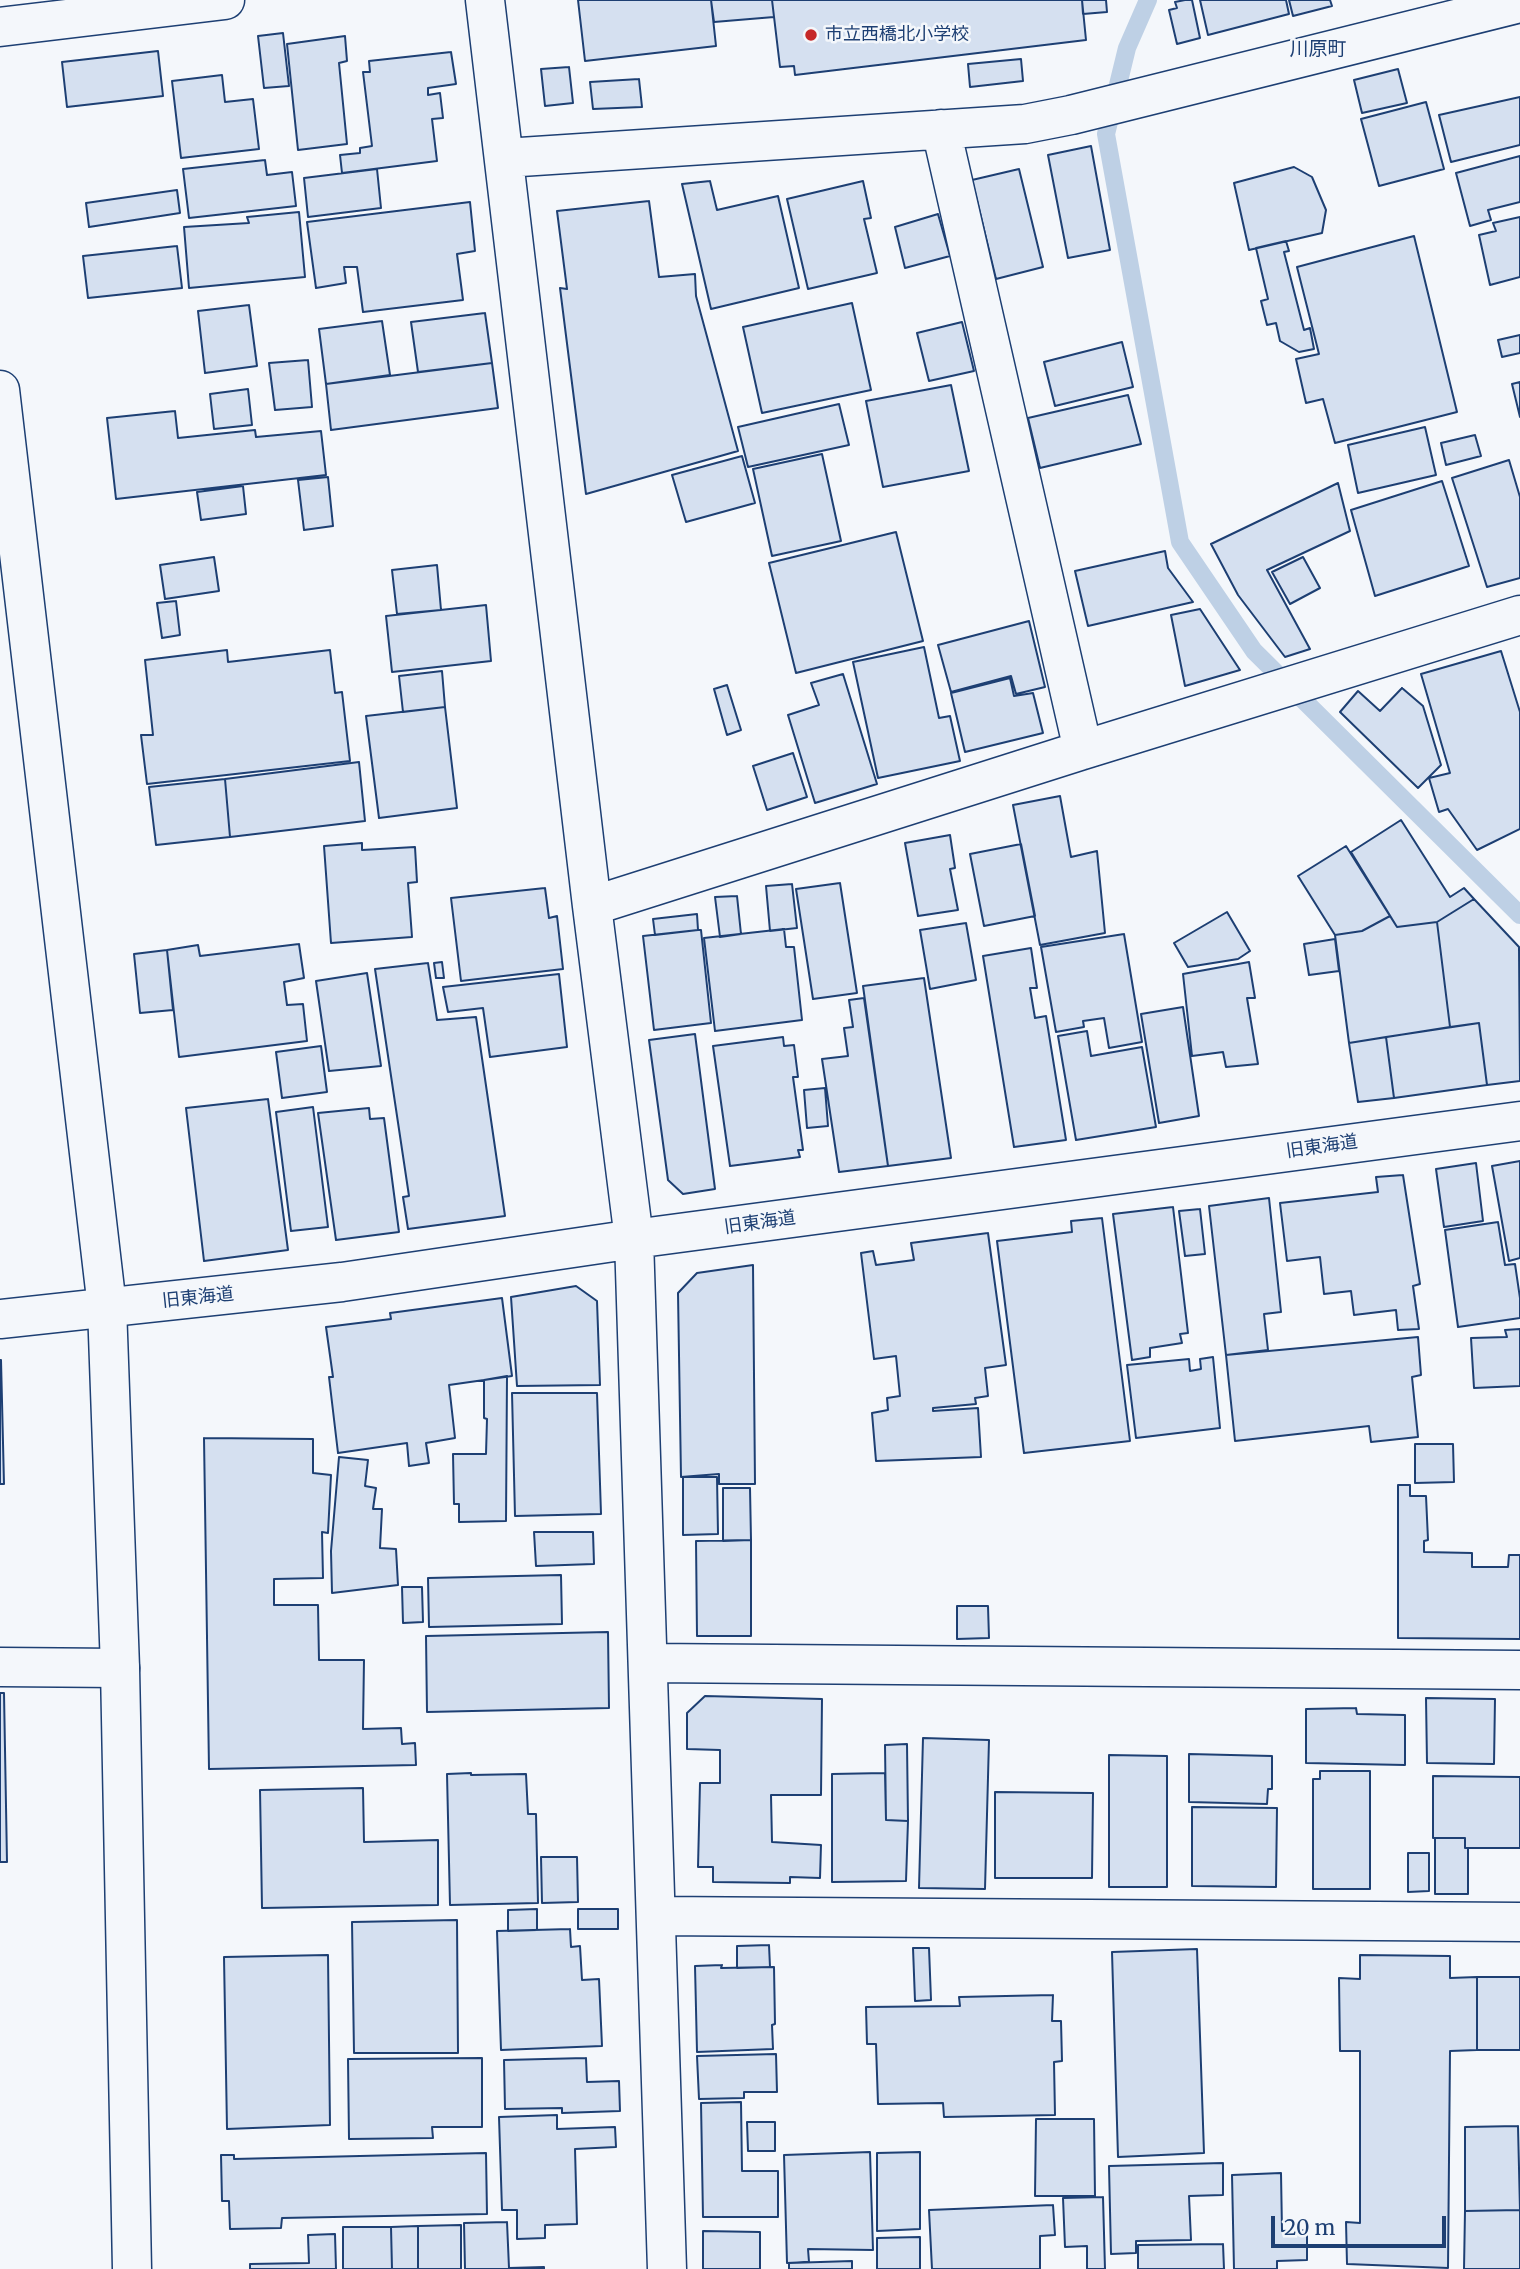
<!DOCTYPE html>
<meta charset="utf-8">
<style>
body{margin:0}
#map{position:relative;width:1520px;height:2269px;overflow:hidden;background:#f4f7fb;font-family:Merriweather,serif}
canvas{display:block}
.scale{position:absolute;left:1271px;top:2216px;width:175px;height:32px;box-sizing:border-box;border:4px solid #1d3f73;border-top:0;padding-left:9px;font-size:21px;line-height:24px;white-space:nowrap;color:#1d3f73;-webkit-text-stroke:5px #f4f7fb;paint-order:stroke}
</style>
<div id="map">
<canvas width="1520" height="2269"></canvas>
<div class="scale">20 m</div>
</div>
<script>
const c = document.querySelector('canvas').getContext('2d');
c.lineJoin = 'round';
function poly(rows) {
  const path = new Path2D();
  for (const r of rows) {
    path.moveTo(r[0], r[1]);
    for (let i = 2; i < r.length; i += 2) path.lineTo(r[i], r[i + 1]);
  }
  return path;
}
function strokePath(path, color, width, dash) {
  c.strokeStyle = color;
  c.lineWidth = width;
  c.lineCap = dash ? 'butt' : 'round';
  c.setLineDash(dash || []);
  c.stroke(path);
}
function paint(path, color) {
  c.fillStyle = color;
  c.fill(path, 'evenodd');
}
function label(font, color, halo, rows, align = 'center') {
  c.font = font + ' Merriweather,"Noto Sans JP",serif';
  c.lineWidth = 5;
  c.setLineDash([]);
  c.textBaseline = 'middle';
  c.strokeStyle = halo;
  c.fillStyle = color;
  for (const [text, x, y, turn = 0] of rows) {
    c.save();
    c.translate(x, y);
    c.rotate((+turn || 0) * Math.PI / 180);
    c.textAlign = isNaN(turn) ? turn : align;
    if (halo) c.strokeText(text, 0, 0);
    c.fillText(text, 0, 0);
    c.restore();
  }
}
strokePath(poly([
 [1148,0,1127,48,1106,134,1180,542,1254,651,1520,915]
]), '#bed0e5', 18);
const building = poly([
 [578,0,711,0,716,46,585,61,578,0],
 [711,0,772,0,774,17,714,22,711,0],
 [772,0,1082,0,1086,40,795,75,794,66,780,67,772,0],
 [1082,0,1106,0,1107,12,1083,14,1082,0],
 [1185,0,1192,0,1200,38,1177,44,1169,10,1177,8,1175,2,1185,0],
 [1200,0,1286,0,1289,14,1208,35,1200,0],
 [1289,0,1330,0,1332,6,1293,16,1289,0],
 [283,33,289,86,264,88,258,36,283,33],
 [345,36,347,61,339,63,347,144,298,150,287,44,345,36],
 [158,51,163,96,67,107,62,62,158,51],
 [451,52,456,84,428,88,428,95,440,93,443,118,432,119,437,161,342,173,340,155,360,153,360,148,372,146,363,72,370,72,369,61,451,52],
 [1021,59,1023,81,970,87,968,64,1021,59],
 [569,67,573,103,545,106,541,69,569,67],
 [1398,69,1407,103,1362,113,1354,80,1398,69],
 [222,75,225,102,253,99,259,149,181,158,172,81,222,75],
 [639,79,642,107,593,109,590,82,639,79],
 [1520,97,1520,145,1451,162,1439,115,1520,97],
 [1426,102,1444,169,1379,186,1361,119,1426,102],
 [1091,146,1110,250,1068,258,1048,155,1091,146],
 [1520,156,1520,202,1488,210,1491,220,1470,226,1456,173,1520,156],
 [265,160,267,175,292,172,296,206,189,218,183,169,265,160],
 [1294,167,1312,177,1326,210,1322,233,1249,250,1234,183,1294,167],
 [377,169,381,208,308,217,304,178,377,169],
 [1019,169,1043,267,996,279,972,180,1019,169],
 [710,181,717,210,778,196,799,288,711,309,682,184,710,181],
 [863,181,871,218,864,219,877,273,808,289,787,199,863,181],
 [177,190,180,213,89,227,86,203,177,190],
 [649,201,659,277,695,274,696,296,738,451,586,494,560,288,567,289,557,211,649,201],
 [470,202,475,251,457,254,463,300,363,312,357,267,344,267,346,283,316,288,307,222,470,202],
 [299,212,305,277,189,288,184,227,249,223,247,217,299,212],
 [938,214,950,256,905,268,895,227,938,214],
 [1520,217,1520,277,1490,285,1479,235,1496,231,1493,223,1520,217],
 [1414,236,1457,412,1335,443,1323,399,1306,403,1296,359,1319,354,1297,267,1414,236],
 [1286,241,1289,251,1284,252,1304,330,1310,328,1314,349,1299,352,1280,341,1276,323,1267,325,1261,301,1268,299,1256,248,1286,241],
 [177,246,182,288,88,298,83,256,177,246],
 [852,303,871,390,762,413,743,327,852,303],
 [249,305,257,366,205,373,198,311,249,305],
 [485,313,492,363,418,372,411,322,485,313],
 [382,321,390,375,326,384,319,329,382,321],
 [962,322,974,371,929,381,917,333,962,322],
 [1520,335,1520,353,1502,357,1498,340,1520,335],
 [1122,342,1133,387,1055,406,1044,362,1122,342],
 [308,360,312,407,275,410,269,363,308,360],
 [492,363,498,408,331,430,326,384,492,363],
 [1520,382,1520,417,1512,384,1520,382],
 [951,385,969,471,883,487,866,401,951,385],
 [248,389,252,425,214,429,210,394,248,389],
 [1128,395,1141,444,1040,468,1028,418,1128,395],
 [839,404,849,445,748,467,738,427,839,404],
 [175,411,178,438,255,430,256,437,321,431,326,475,116,499,107,418,175,411],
 [1425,427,1436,475,1358,493,1348,445,1425,427],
 [1475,435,1481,456,1446,465,1441,443,1475,435],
 [822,454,841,541,772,556,753,469,822,454],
 [742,456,755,503,686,522,672,475,742,456],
 [1509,460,1520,497,1520,578,1487,587,1452,478,1509,460],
 [328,477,333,526,304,530,298,480,328,477],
 [1442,481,1469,566,1375,596,1351,510,1442,481],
 [1338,483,1350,531,1267,570,1310,649,1285,657,1238,595,1211,544,1338,483],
 [243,486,246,514,201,520,197,492,243,486],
 [896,532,923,641,796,673,769,563,896,532],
 [1165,551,1168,568,1193,602,1088,626,1075,571,1165,551],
 [214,557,219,591,165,599,160,565,214,557],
 [1303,557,1320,588,1290,604,1272,572,1303,557],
 [437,565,441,610,397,614,392,570,437,565],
 [176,601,180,635,162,638,157,603,176,601],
 [486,605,491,661,392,672,386,616,486,605],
 [1200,609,1240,670,1185,686,1171,615,1200,609],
 [1029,621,1045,687,1016,694,1011,676,951,692,938,645,1029,621],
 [924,647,939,718,950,716,960,761,878,778,853,662,924,647],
 [227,650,228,662,330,650,335,693,342,692,350,761,147,784,141,735,153,735,145,660,227,650],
 [1501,651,1520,712,1520,829,1477,850,1448,809,1439,812,1429,778,1450,773,1421,674,1501,651],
 [442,671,445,707,403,712,399,676,442,671],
 [843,674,877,784,815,803,788,715,819,705,811,683,843,674],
 [1010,678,1014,696,1033,693,1043,733,965,752,951,693,1010,678],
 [727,685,741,730,727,735,714,689,727,685],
 [1402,688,1423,706,1441,765,1418,788,1340,712,1358,691,1380,711,1402,688],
 [445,707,457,808,379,818,366,716,445,707],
 [793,753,807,797,767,810,753,766,793,753],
 [359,762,365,821,230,837,225,779,359,762],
 [225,779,230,837,156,845,149,787,225,779],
 [1060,796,1071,857,1097,851,1105,933,1040,945,1013,805,1060,796],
 [1401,820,1450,897,1464,888,1474,899,1437,922,1397,927,1351,852,1401,820],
 [950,835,955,868,950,869,958,910,918,916,905,843,950,835],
 [362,843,362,850,415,847,417,882,408,883,412,937,331,943,324,846,362,843],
 [1021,844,1035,916,984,926,970,854,1021,844],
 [1346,846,1390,916,1362,931,1335,935,1298,876,1346,846],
 [840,883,857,993,813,999,796,889,840,883],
 [792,884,797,928,770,931,766,886,792,884],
 [545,888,549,918,557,916,563,969,461,981,451,898,545,888],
 [737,896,741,934,720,937,715,897,737,896],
 [1474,899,1519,947,1520,1081,1487,1085,1479,1023,1450,1027,1437,922,1474,899],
 [1227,912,1250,951,1238,959,1188,967,1174,943,1227,912],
 [697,914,698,930,655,935,653,919,697,914],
 [1390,916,1397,927,1437,922,1450,1027,1349,1043,1335,935,1362,931,1390,916],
 [966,923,976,980,930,989,920,930,966,923],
 [784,929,786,947,794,947,802,1020,715,1031,704,938,784,929],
 [698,930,701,930,711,1023,654,1030,643,936,698,930],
 [1124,934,1142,1042,1109,1048,1104,1018,1083,1021,1084,1027,1056,1032,1041,947,1124,934],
 [1335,939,1339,971,1309,975,1304,944,1335,939],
 [299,944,304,978,284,982,287,1005,303,1004,307,1041,179,1057,167,950,198,945,200,956,299,944],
 [1031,948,1037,988,1030,988,1035,1018,1046,1016,1066,1140,1014,1147,983,956,1031,948],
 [167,950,173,1010,140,1013,134,954,167,950],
 [442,962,444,978,436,978,434,963,442,962],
 [1249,962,1255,998,1247,998,1258,1064,1226,1067,1223,1052,1192,1056,1183,974,1249,962],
 [428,963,437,1020,476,1017,505,1216,408,1229,403,1197,409,1196,375,969,428,963],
 [367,973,381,1066,329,1071,316,981,367,973],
 [559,974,567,1047,490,1057,483,1008,448,1012,443,987,559,974],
 [924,978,951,1158,888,1166,863,986,924,978],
 [864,998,888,1166,839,1172,822,1059,848,1056,844,1028,853,1027,849,1000,864,998],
 [1183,1007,1199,1116,1159,1123,1141,1014,1183,1007],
 [1479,1023,1487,1085,1394,1098,1386,1037,1479,1023],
 [1087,1031,1091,1056,1142,1047,1156,1127,1076,1140,1058,1036,1087,1031],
 [695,1034,715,1189,683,1194,668,1180,649,1040,695,1034],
 [783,1037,784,1046,794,1045,798,1077,793,1077,803,1150,798,1150,800,1157,730,1166,713,1046,783,1037],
 [1386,1037,1394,1098,1358,1102,1349,1043,1386,1037],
 [321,1046,327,1092,282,1098,276,1052,321,1046],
 [825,1088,828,1126,807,1128,804,1090,825,1088],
 [268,1099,288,1250,204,1261,186,1108,268,1099],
 [313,1107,328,1227,291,1231,276,1112,313,1107],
 [369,1108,370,1119,384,1118,399,1232,336,1240,318,1113,369,1108],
 [1520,1161,1520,1258,1509,1261,1492,1166,1520,1161],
 [1476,1163,1483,1221,1444,1227,1436,1169,1476,1163],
 [1403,1175,1420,1284,1413,1286,1419,1329,1398,1330,1396,1310,1354,1315,1351,1291,1324,1294,1320,1257,1287,1261,1280,1203,1378,1192,1376,1177,1403,1175],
 [1269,1198,1281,1312,1264,1314,1268,1350,1226,1355,1209,1206,1269,1198],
 [1173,1207,1188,1333,1180,1334,1182,1343,1150,1348,1150,1357,1132,1360,1113,1214,1173,1207],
 [1200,1209,1205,1254,1185,1256,1179,1211,1200,1209],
 [1102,1218,1130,1441,1024,1453,997,1241,1072,1232,1071,1221,1102,1218],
 [1498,1222,1505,1265,1515,1264,1520,1298,1520,1318,1458,1327,1445,1230,1498,1222],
 [988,1233,1006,1365,985,1368,988,1396,975,1398,976,1404,933,1408,933,1411,978,1408,981,1457,876,1461,872,1413,888,1410,887,1398,900,1396,896,1356,874,1359,861,1253,873,1251,876,1265,914,1260,911,1243,988,1233],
 [753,1265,755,1484,719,1484,719,1474,681,1477,678,1293,697,1273,753,1265],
 [576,1286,597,1301,600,1385,517,1386,511,1297,576,1286],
 [502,1298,512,1376,449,1385,455,1438,426,1443,429,1463,409,1466,407,1443,338,1453,329,1377,333,1377,326,1327,391,1319,390,1313,502,1298],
 [1520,1329,1520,1386,1474,1388,1471,1338,1507,1337,1505,1330,1520,1329],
 [1418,1337,1421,1375,1412,1377,1418,1437,1371,1442,1369,1426,1235,1441,1226,1355,1418,1337],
 [1213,1357,1220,1428,1136,1438,1127,1365,1189,1359,1190,1371,1201,1369,1200,1359,1213,1357],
 [1,1360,4,1484,0,1484,0,1360,1,1360],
 [507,1376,506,1521,459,1522,459,1504,454,1504,453,1454,486,1454,487,1419,484,1418,484,1380,507,1376],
 [512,1393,597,1393,601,1514,515,1516,512,1393],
 [204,1438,313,1439,313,1473,331,1475,328,1533,322,1532,323,1578,274,1579,274,1605,318,1605,319,1660,364,1660,363,1729,401,1728,402,1744,415,1743,416,1765,209,1769,204,1438],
 [1415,1444,1453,1444,1454,1482,1415,1483,1415,1444],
 [339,1457,368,1460,365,1486,376,1488,373,1509,382,1509,380,1548,396,1549,398,1585,332,1593,331,1551,339,1457],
 [683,1477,717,1477,718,1534,683,1535,683,1477],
 [1398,1485,1410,1485,1410,1496,1426,1496,1428,1540,1424,1541,1424,1552,1472,1553,1472,1567,1508,1567,1509,1555,1520,1555,1520,1639,1398,1638,1398,1485],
 [723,1488,750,1488,751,1540,723,1541,723,1488],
 [534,1532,593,1532,594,1564,536,1566,534,1532],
 [751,1540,751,1636,697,1636,696,1541,751,1540],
 [561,1575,562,1624,429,1627,428,1578,561,1575],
 [402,1587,422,1587,423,1622,403,1623,402,1587],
 [957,1606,988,1606,989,1638,957,1639,957,1606],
 [608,1632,609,1708,427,1712,426,1636,608,1632],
 [0,1693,4,1693,7,1862,0,1862,0,1693],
 [705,1696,822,1699,821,1795,771,1795,772,1842,821,1845,820,1878,790,1877,790,1883,713,1882,713,1867,698,1867,700,1783,720,1783,720,1750,687,1749,687,1713,705,1696],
 [1426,1698,1495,1699,1494,1764,1427,1763,1426,1698],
 [1356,1708,1357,1714,1405,1715,1405,1765,1306,1763,1306,1709,1356,1708],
 [923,1738,989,1740,985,1889,919,1888,923,1738],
 [907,1744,908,1821,886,1820,885,1745,907,1744],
 [1189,1754,1272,1756,1272,1789,1268,1789,1267,1804,1189,1802,1189,1754],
 [1109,1755,1167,1756,1167,1887,1109,1887,1109,1755],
 [1320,1771,1370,1771,1370,1889,1313,1889,1313,1779,1320,1779,1320,1771],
 [471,1773,471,1775,526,1774,528,1814,536,1814,538,1903,450,1905,447,1774,471,1773],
 [885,1773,886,1820,908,1821,906,1881,832,1882,832,1774,885,1773],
 [1433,1776,1520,1777,1520,1848,1465,1848,1465,1838,1433,1838,1433,1776],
 [363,1788,364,1842,438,1840,438,1905,262,1908,260,1790,363,1788],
 [995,1792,1093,1793,1092,1878,995,1878,995,1792],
 [1192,1807,1277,1808,1276,1887,1192,1886,1192,1807],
 [1435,1838,1465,1838,1465,1848,1468,1848,1468,1894,1435,1894,1435,1838],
 [1408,1853,1429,1853,1429,1891,1408,1892,1408,1853],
 [541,1857,577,1857,578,1902,542,1903,541,1857],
 [537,1909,537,1930,508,1931,508,1910,537,1909],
 [578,1909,618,1909,618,1929,578,1929,578,1909],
 [457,1920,458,2053,354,2053,352,1922,457,1920],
 [570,1929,571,1947,580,1946,582,1980,599,1979,602,2046,501,2050,497,1931,570,1929],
 [769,1945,770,1967,737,1968,737,1946,769,1945],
 [913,1948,929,1948,931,2000,915,2001,913,1948],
 [1197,1949,1204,2153,1118,2157,1112,1952,1197,1949],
 [328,1955,330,2125,227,2129,224,1957,328,1955],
 [1360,1955,1450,1956,1450,1978,1477,1977,1477,2050,1450,2051,1448,2268,1347,2264,1346,2222,1360,2223,1360,2051,1340,2051,1339,1978,1360,1979,1360,1955],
 [722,1965,721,1968,774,1967,775,2024,772,2025,773,2049,697,2052,695,1966,722,1965],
 [1477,1977,1520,1977,1520,2050,1477,2050,1477,1977],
 [1053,1995,1052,2021,1061,2021,1062,2061,1054,2062,1055,2115,944,2117,943,2103,878,2104,876,2044,867,2044,866,2007,960,2006,959,1997,1053,1995],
 [776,2054,777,2092,744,2092,744,2098,699,2099,697,2056,776,2054],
 [482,2058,482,2127,432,2127,433,2138,349,2139,348,2059,482,2058],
 [586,2058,587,2082,619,2081,620,2111,562,2113,562,2108,505,2109,504,2060,586,2058],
 [741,2102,742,2171,778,2171,778,2217,703,2217,701,2103,741,2102],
 [557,2115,557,2129,615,2127,616,2147,575,2149,577,2224,545,2225,545,2238,517,2239,517,2210,502,2210,499,2117,557,2115],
 [1036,2119,1094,2119,1095,2196,1035,2196,1036,2119],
 [747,2122,775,2122,775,2151,748,2151,747,2122],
 [1518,2126,1520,2210,1465,2211,1465,2127,1518,2126],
 [870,2152,873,2250,808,2249,809,2262,787,2263,784,2155,870,2152],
 [920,2152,920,2229,877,2231,877,2153,920,2152],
 [486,2153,487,2214,282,2218,281,2228,230,2229,229,2201,222,2201,221,2155,234,2155,234,2159,486,2153],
 [1223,2163,1223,2195,1189,2196,1191,2240,1136,2241,1136,2253,1111,2254,1109,2166,1223,2163],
 [1281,2173,1282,2231,1307,2230,1307,2260,1277,2261,1277,2269,1234,2269,1232,2175,1281,2173],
 [1103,2197,1105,2269,1087,2269,1087,2246,1065,2247,1063,2198,1103,2197],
 [1053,2205,1055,2235,1040,2236,1040,2269,932,2269,929,2210,1053,2205],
 [1520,2210,1520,2269,1464,2269,1465,2211,1520,2210],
 [507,2222,509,2268,544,2267,544,2269,465,2269,464,2223,507,2222],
 [461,2225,461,2269,418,2269,418,2226,461,2225],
 [418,2226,418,2269,392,2269,391,2227,418,2226],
 [343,2227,391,2227,392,2269,343,2269,343,2227],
 [703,2231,760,2232,760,2269,703,2269,703,2231],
 [335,2234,336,2269,250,2269,250,2264,309,2263,308,2235,335,2234],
 [920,2237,920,2269,877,2269,877,2238,920,2237],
 [1223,2244,1224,2269,1138,2269,1138,2245,1223,2244],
 [852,2261,852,2269,789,2269,789,2263,852,2261]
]);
paint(building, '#d5e0f0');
strokePath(building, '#1d3f73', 2);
const street = poly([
 [485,0,592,906,634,1239,667,2269],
 [0,27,225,0],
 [941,129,1083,750],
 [505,158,1025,124,1071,115,1520,3],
 [592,906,1083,750,1520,615],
 [0,1319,342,1282,634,1239,1520,1121],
 [649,1663,1520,1670],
 [0,1667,120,1668],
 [656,1916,1520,1922]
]);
const secondary = poly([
 [0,390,107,1307,120,1668,132,2269]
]);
strokePath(street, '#1d3f73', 41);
strokePath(secondary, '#1d3f73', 41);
strokePath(street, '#f4f7fb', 38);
strokePath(secondary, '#f4f7fb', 38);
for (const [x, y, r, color] of [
 [811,35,7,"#c62828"]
]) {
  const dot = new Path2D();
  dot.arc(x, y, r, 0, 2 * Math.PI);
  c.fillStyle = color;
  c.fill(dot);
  strokePath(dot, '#f4f7fb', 2.5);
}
label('18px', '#1d3f73', '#f4f7fb', [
 ["市立西橋北小学校",825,35]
], 'left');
label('18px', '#1d3f73', '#f4f7fb', [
 ["旧東海道",1322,1147,-8],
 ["旧東海道",760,1223,-8],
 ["旧東海道",198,1298,-6]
]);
label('19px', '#1d3f73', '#f4f7fb', [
 ["川原町",1318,50]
]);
</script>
